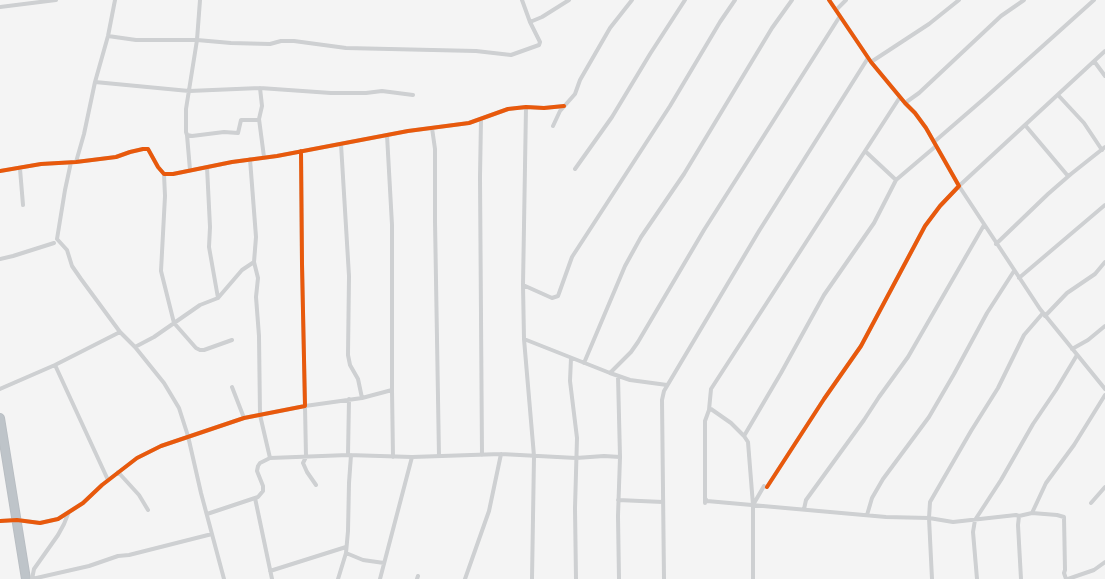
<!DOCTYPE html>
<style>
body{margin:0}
canvas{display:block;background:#f4f4f4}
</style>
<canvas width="1105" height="579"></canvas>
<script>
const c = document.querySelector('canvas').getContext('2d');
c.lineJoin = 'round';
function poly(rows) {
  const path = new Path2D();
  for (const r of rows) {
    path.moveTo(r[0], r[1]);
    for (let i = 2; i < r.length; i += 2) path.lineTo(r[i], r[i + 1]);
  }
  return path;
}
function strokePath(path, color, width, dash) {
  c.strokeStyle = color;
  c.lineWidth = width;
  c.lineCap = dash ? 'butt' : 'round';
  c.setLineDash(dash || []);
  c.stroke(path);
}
const highway = poly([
 [0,418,26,579]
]);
strokePath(highway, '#b9bec3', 10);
strokePath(poly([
 [200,0,197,40,186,109,186,132,187,135,192,136,224,132,238,133,241,120,257,120,259,119,262,106,260,88],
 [0,7,56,0],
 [836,10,846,0],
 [530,22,542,17,569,0],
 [108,36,136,40,197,40,231,43,270,44,281,41,294,41,346,48,476,51,511,55,539,45,540,42,530,22,522,0],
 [1105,51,959,186,1040,309,1105,389],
 [1094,61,1105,76],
 [871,62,929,24,959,0],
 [95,82,189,91,260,88,331,93,366,93,382,91,413,95],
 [1058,95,1084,123,1102,150],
 [905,103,919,93,1001,16,1024,0],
 [526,107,523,285,524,339,534,456,532,579],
 [259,119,264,157],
 [481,119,480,177,482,455],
 [1025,125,1068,176],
 [553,126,560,111,575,94,580,80,610,28,632,0],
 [432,128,435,149,435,221,439,456],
 [187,135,190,170],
 [934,142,986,97,1094,0],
 [341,144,349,276,348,355,350,365,358,379,362,398],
 [865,151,896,180],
 [76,162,84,134,95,82,108,36,115,0],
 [207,167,210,227,209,247,218,298,242,270,254,262,256,237,250,159],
 [20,169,23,205],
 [575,169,612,117,650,54,685,0],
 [0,171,41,164,76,162,116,157,130,152,143,149,148,149,158,167,164,174,173,174,232,162,277,156,408,131,469,123,508,109,526,107,544,108,564,106],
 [164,174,165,196,161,271,174,323,196,348,200,350,204,350,232,340],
 [996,244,1048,194,1071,174,1105,147],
 [0,259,13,256,54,243],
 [254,262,258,278,256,297,259,336,260,415],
 [1019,278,1105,205],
 [523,285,552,298,558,296,572,257,670,106,720,22,735,0],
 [1045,316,1067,293,1095,274,1105,262],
 [120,332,135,347,164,383,179,408,188,436,201,493,224,579],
 [524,339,610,373,630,380,667,385],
 [135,347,154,337,200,305,218,298],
 [1072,349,1088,340,1105,326],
 [571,358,570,381,577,438,575,508,576,579],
 [584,363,625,266,641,237,684,174,772,28,792,0],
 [55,365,108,480],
 [610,373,631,352,638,342,704,230,840,16],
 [232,387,244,418],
 [0,389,55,365,120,332,81,279,72,266,67,250,57,239,65,190,71,162],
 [392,390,393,457],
 [709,410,711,409,731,423,744,436,748,442,753,505,753,579],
 [260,415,270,458],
 [744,436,781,373,824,295,874,223,896,180,936,146],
 [348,455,349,399],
 [118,472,139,495,148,510],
 [316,485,307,472,303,463,306,457,305,406,362,398,392,390,392,225,387,135],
 [767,487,824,399,861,346,925,226,940,206,959,186,926,128,915,113,905,103,871,62,829,0],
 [255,498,272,579],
 [705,498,707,501,886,517,929,518,953,522,1016,515,1019,516,1032,513,1057,515,1064,517,1065,570,1064,573,1066,579],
 [618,500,663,502],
 [705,503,705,421,709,410,711,389,900,97],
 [1091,503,1105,487],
 [753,505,764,486],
 [804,509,806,500,864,420,879,397,908,357,984,225],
 [1032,513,1046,483,1074,445,1105,395],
 [68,514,64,524,58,535,34,569,32,579,89,566,118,556,129,555,212,534],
 [207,514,258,497,263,491,263,486,257,471,258,466,260,463,270,458,348,455,412,457,501,454,576,458,604,456,620,457,618,376],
 [867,515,872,498,883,479,929,417,954,374,987,313,1014,271],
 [1019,516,1018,525,1021,579],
 [0,521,17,520,40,523,58,519,83,503,102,485,137,458,161,446,244,418,305,406,302,264,301,151],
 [346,553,363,560,384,563],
 [270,571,346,547],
 [338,579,346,553,348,531,349,483,351,455],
 [380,579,412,457],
 [417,579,418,576],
 [465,579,489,511,501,454],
 [619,579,618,516,620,457],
 [664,579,662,400,664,391,759,231,868,58],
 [932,579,929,518,930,502,971,431,998,388,1024,335,1043,313],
 [977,579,973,532,975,520,1001,480,1033,424,1056,390,1077,355],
 [1068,579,1094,570,1105,562]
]), '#ced0d2', 4);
strokePath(highway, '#bec4c9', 8);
strokePath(poly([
 [0,171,41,164,76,162,116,157,130,152,143,149,148,149,158,167,164,174,173,174,232,162,277,156,408,131,469,123,508,109,526,107,544,108,564,106],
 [767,487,824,399,861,346,925,226,940,206,959,186,926,128,915,113,905,103,871,62,829,0],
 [0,521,17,520,40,523,58,519,83,503,102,485,137,458,161,446,244,418,305,406,302,264,301,151]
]), '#e8590c', 4);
</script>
